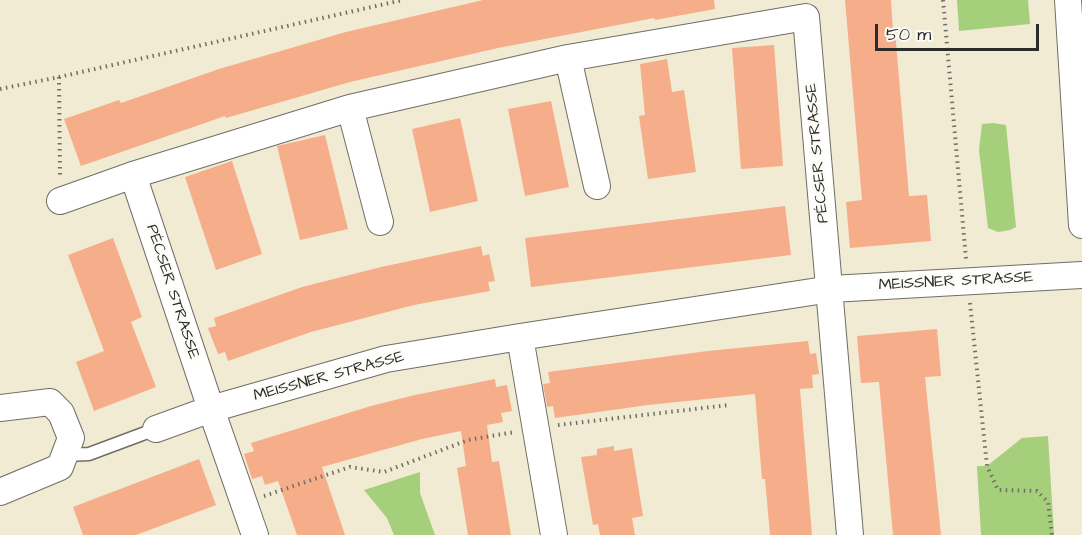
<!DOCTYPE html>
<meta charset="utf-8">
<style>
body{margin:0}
#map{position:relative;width:1082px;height:535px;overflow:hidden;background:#f1ebd3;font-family:"Architects Daughter",sans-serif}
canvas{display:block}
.scale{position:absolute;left:875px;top:24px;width:164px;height:27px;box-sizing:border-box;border:3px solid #2b2b2b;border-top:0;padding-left:8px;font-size:18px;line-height:21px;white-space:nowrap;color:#2b2b2b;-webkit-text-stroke:4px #fdfcf7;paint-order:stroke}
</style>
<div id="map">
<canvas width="1082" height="535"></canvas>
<div class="scale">50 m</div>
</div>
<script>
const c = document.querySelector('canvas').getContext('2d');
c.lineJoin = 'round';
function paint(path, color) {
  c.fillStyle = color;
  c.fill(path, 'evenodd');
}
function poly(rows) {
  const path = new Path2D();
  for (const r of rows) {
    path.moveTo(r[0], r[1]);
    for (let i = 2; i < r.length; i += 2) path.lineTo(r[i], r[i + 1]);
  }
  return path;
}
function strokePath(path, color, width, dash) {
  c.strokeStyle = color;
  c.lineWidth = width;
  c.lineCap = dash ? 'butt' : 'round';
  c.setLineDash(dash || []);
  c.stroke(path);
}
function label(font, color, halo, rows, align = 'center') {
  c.font = font + ' "Architects Daughter",sans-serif';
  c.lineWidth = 6;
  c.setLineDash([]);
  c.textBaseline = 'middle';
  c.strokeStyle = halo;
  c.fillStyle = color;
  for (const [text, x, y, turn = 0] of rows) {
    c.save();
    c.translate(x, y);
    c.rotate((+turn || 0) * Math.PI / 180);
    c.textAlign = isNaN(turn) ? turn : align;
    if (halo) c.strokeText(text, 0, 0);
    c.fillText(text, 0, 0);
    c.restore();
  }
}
paint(poly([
 [957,0,1028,0,1030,24,959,31],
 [993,123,1006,125,1016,227,1010,230,998,232,988,228,979,150,982,124],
 [1048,436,1054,535,981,535,977,466,987,466,1022,438],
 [420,472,420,493,435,535,394,535,387,518,364,490]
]), '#a5cf7b');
paint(poly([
 [483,0,714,0,715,9,655,20,654,18,498,48,350,82,226,118,225,116,81,166,64,119,119,100,121,103,219,69,346,32],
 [845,0,891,0,893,31,895,31,909,196,927,195,931,241,850,248,846,202,862,200],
 [774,45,783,166,741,169,732,48],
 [667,59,672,92,684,90,696,172,648,179,639,116,645,115,640,64],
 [551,101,569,187,525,196,508,109],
 [460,118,478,201,430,212,412,129],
 [325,135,348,229,300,240,277,146],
 [232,161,262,254,216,270,185,177],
 [785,206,791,255,531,287,525,238],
 [113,238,142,317,131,322,156,387,94,411,76,362,104,351,68,255],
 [481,246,483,256,489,254,495,281,488,282,490,291,414,305,311,332,228,361,225,352,218,354,208,328,216,326,214,318,302,287,381,267],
 [937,329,941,376,925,377,941,535,893,535,879,382,861,383,857,336],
 [808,341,810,354,816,353,819,374,812,375,813,388,800,389,812,535,770,535,765,479,762,479,755,394,648,405,555,418,553,406,547,407,543,384,550,383,548,372,708,351],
 [495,379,496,387,507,385,512,411,501,413,503,422,487,425,492,462,499,461,511,535,468,535,457,468,466,466,461,431,422,439,322,467,345,535,297,535,278,481,265,485,262,476,252,479,244,454,254,451,251,443,371,406,415,395],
 [614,446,614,451,632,448,643,516,632,518,635,535,600,535,598,524,593,525,581,457,597,455,597,449],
 [199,459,216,505,136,535,83,535,73,507]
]), '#f6ad89');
const lane = poly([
 [65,455,89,454,156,429]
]);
const street = poly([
 [1068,0,1082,225],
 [568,58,597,186],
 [350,108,380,222],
 [133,175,211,409,255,535],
 [60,201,133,175,350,108,568,58,806,17,850,535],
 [520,337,554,535],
 [0,408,50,402,61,413,71,438,60,467,0,492],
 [156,429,211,409,386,359,520,337,831,289,1082,275]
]);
strokePath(lane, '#706e66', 15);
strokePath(street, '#706e66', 28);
strokePath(poly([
 [943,0,966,259],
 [59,77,60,179],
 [0,89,59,77,403,0],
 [970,303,987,466,998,490,1037,491,1048,502,1052,535],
 [558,425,729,405],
 [264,496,350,467,384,472,468,440,515,432]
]), '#706e66', 4, [1.5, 4.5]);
strokePath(lane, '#fff', 12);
strokePath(street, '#fff', 26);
label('16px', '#2b2b2b', '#fdfcf7', [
 ["PÉCSER STRASSE",818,153,-95],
 ["MEISSNER STRASSE",956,282,-3],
 ["PÉCSER STRASSE",172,292,72],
 ["MEISSNER STRASSE",329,377,-15]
]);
</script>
